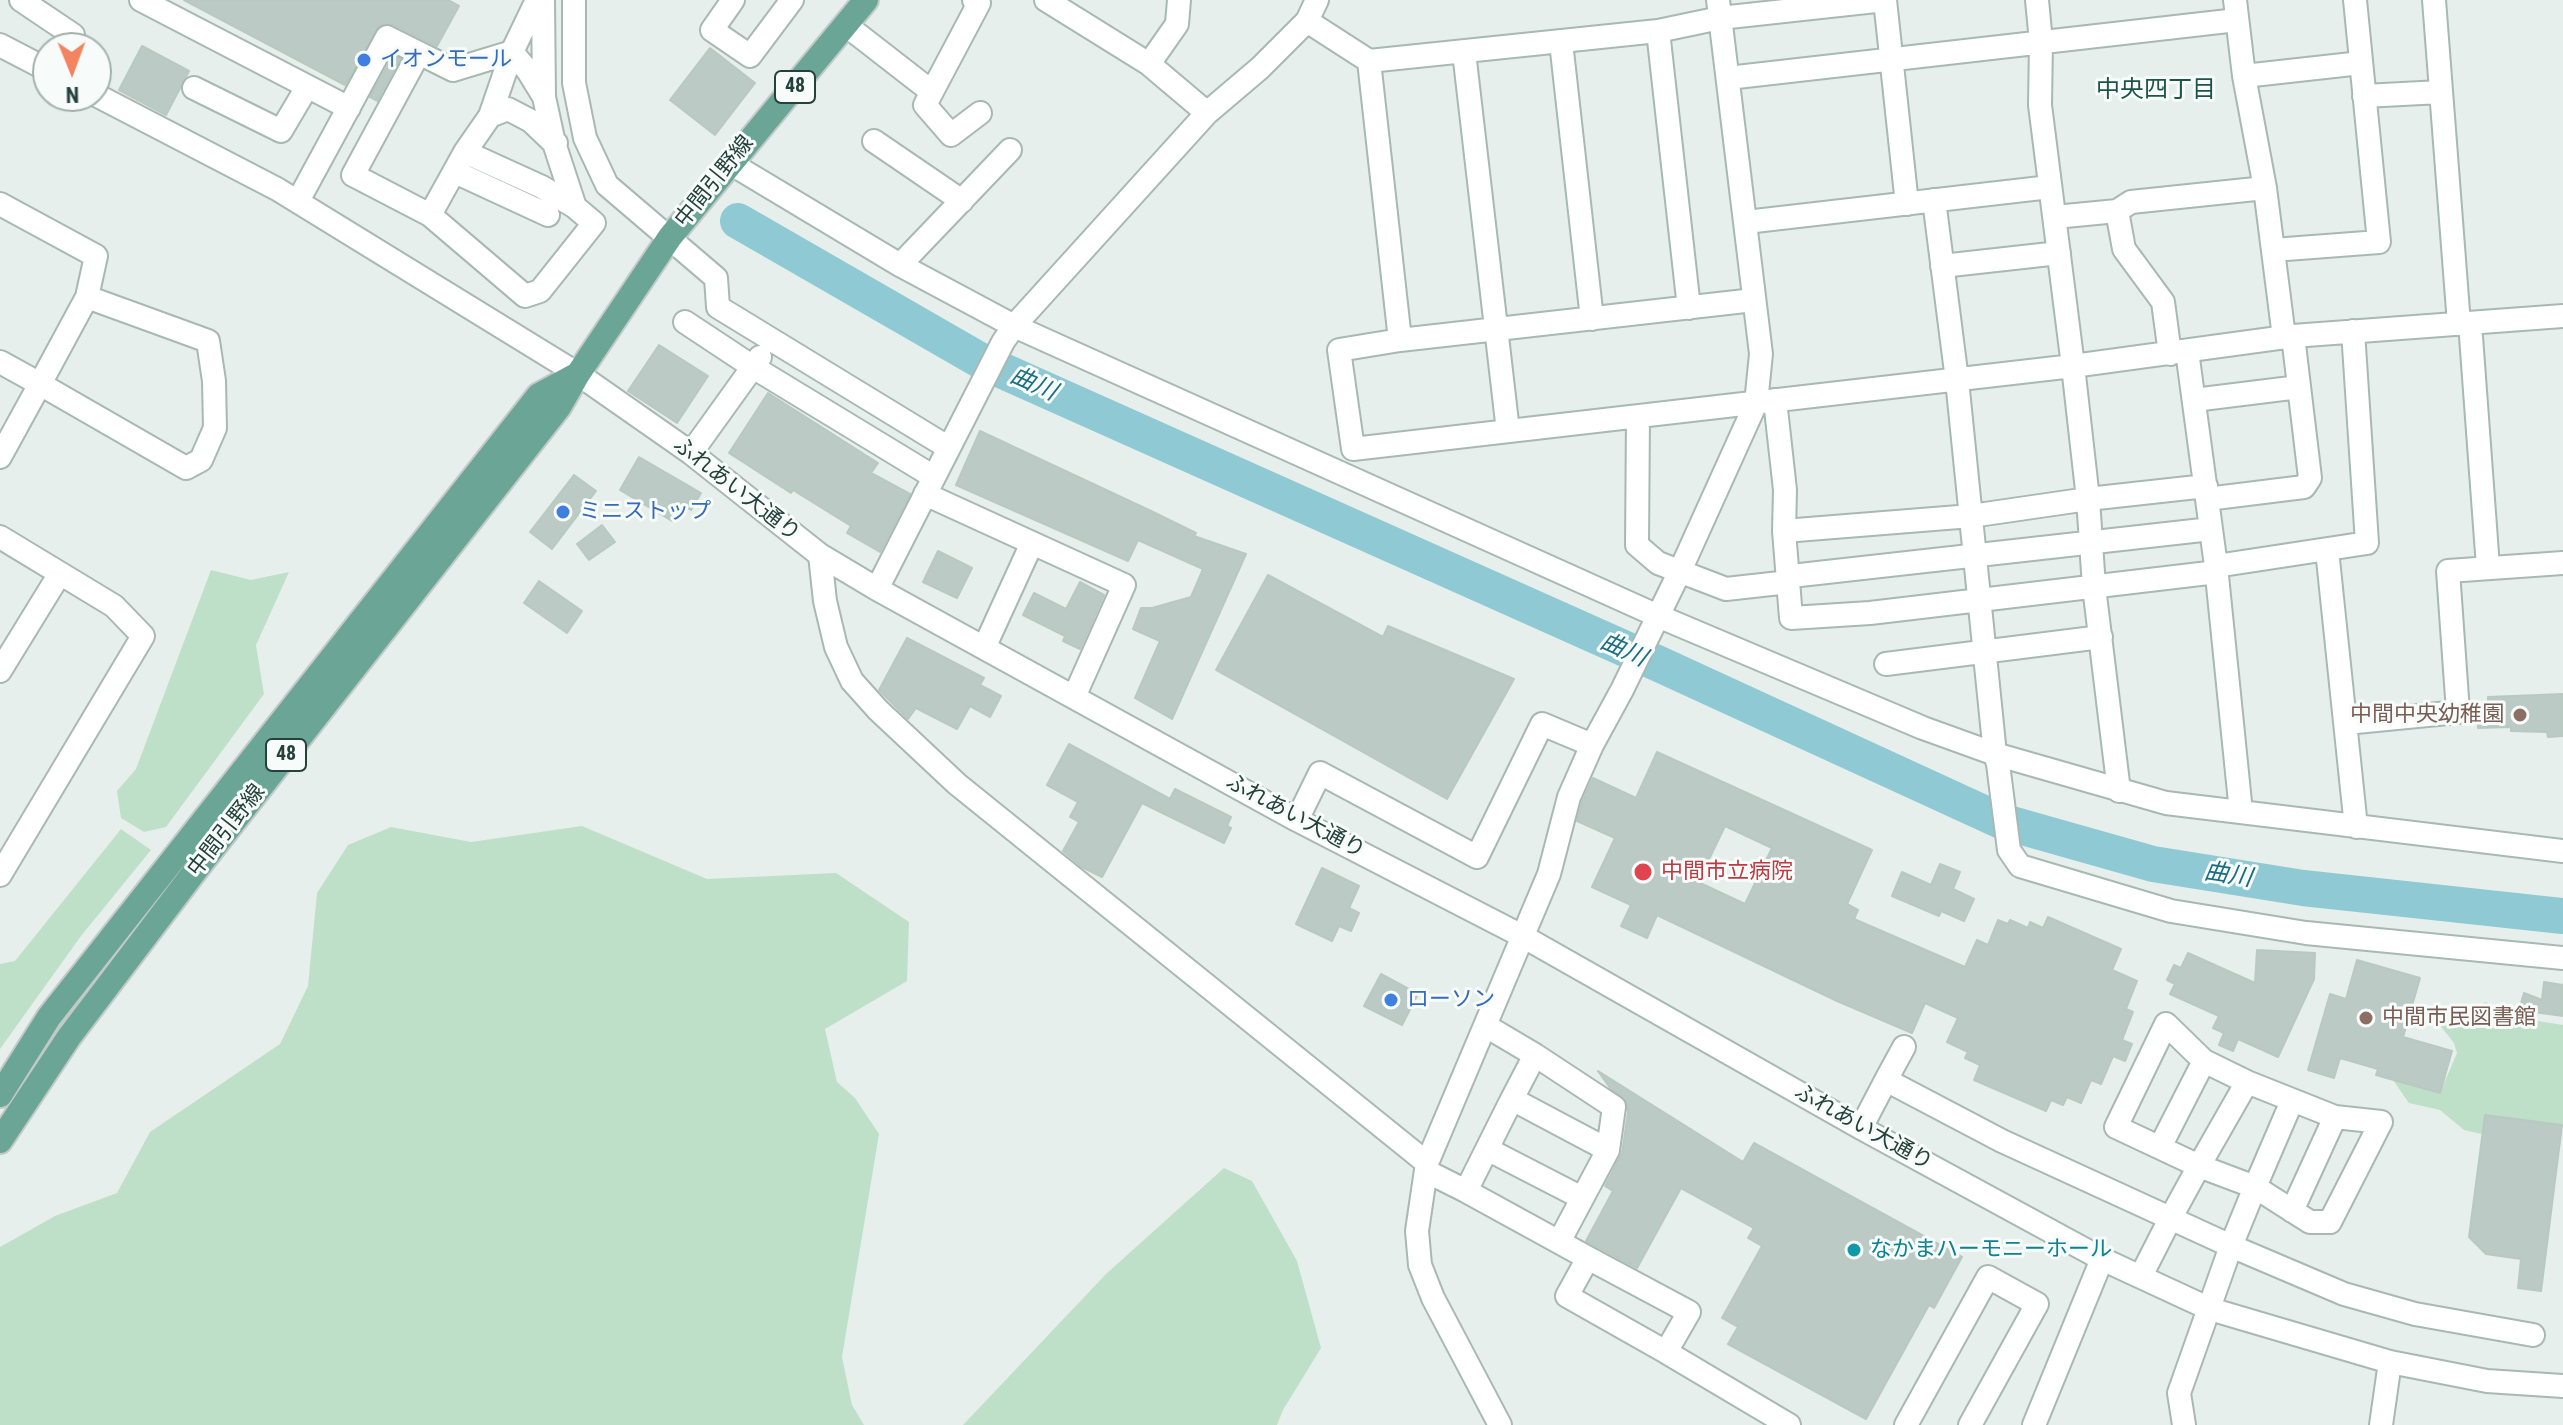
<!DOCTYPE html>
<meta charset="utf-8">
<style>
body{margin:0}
#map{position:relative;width:2563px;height:1425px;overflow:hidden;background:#e6efeb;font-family:"Roboto Condensed",sans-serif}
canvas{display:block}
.north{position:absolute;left:32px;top:32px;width:80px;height:80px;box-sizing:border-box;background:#f7fbf9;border:2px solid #a3b1ad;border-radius:50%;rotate:179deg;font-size:22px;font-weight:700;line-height:32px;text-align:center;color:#24423a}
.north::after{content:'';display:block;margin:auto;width:28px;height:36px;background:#f4845f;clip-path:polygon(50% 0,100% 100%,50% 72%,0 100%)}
</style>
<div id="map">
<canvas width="2563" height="1425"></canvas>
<div class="north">N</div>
</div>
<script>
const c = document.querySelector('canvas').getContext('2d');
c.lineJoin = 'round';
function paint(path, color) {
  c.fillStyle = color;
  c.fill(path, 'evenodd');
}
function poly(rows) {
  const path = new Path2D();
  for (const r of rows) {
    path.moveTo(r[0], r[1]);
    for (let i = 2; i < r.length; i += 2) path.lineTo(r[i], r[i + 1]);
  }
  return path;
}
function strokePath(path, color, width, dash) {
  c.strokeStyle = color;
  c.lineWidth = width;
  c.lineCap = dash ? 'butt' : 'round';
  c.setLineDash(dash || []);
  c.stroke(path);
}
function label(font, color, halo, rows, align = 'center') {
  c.font = font + ' "Roboto Condensed","Noto Sans JP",sans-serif';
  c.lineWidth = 6;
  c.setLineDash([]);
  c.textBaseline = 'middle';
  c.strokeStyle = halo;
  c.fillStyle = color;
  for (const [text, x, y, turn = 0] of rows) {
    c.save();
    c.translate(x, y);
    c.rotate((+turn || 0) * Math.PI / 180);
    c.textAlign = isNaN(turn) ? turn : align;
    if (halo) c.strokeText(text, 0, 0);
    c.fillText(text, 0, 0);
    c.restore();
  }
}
paint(poly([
 [211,570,251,580,289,572,256,645,264,694,166,827,144,832,121,818,117,791,136,769],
 [582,826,707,879,836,873,909,922,907,981,825,1029,837,1082,855,1098,879,1134,842,1357,852,1405,864,1425,0,1425,0,1247,55,1216,117,1193,150,1132,280,1044,308,986,317,893,348,845,391,827,471,842],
 [121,829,151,850,81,936,0,1049,0,964,15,961],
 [2486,1002,2497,1011,2513,1017,2563,1025,2563,1125,2485,1115,2482,1134,2464,1130,2440,1110,2409,1103,2393,1080,2440,1093,2457,1053,2454,1043,2439,1024],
 [1224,1168,1252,1181,1297,1261,1321,1348,1283,1410,1277,1425,963,1425,1106,1274]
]), '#bfe0c8');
strokePath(poly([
 [738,221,983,362,1659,664,2001,821,2153,864,2303,888,2563,916]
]), '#8ec9d4', 36);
const building = poly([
 [184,0,448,0,459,6,437,46,393,24,379,26,345,85,184,0],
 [142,46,189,71,166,115,119,90,142,46],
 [710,48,755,83,715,135,670,100,710,48],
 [393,56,400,59,377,101,370,97,393,56],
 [659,345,708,376,677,423,628,391,659,345],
 [768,393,878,463,871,473,910,494,880,552,847,533,851,526,793,490,791,493,729,453,768,393],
 [980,431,1151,511,1196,533,1194,536,1246,554,1172,719,1135,698,1160,641,1133,629,1141,608,1152,608,1191,597,1203,569,1138,540,1128,561,956,485,980,431],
 [639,457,701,493,691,510,682,505,672,521,620,490,639,457],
 [574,475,596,491,552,549,530,532,574,475],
 [602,525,615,542,589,560,577,544,602,525],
 [938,551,972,568,957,598,923,582,938,551],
 [1268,575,1383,637,1388,626,1514,679,1447,799,1216,670,1268,575],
 [539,581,582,611,567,633,524,603,539,581],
 [1080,582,1104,595,1080,649,1063,641,1065,636,1023,615,1034,593,1066,609,1080,582],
 [907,638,984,678,980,685,1001,696,990,717,970,706,957,729,916,708,908,719,879,690,907,638],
 [2563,694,2563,736,2548,737,2547,732,2511,731,2511,727,2478,728,2478,703,2488,703,2488,697,2563,694],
 [1069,744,1170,799,1175,789,1231,817,1227,826,1231,828,1224,843,1142,803,1102,877,1082,867,1063,851,1079,822,1070,817,1078,802,1047,785,1069,744],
 [1657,752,1872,850,1847,904,1858,910,1854,919,1965,967,1977,940,1988,945,1998,920,2008,924,2010,920,2028,928,2030,922,2043,928,2048,917,2121,949,2112,970,2137,981,2126,1009,2133,1012,2122,1040,2132,1044,2125,1061,2113,1056,2101,1084,2091,1080,2081,1103,2067,1097,2063,1105,2051,1100,2046,1111,1974,1080,1980,1065,1965,1058,1968,1052,1947,1042,1958,1018,1925,1003,1912,1033,1837,1001,1657,915,1647,938,1621,926,1631,905,1592,887,1615,838,1577,821,1582,802,1593,778,1636,798,1657,752],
 [1725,826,1772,848,1745,904,1698,882,1725,826],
 [1940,864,1960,872,1953,889,1974,899,1964,921,1941,911,1939,916,1892,896,1902,872,1931,885,1940,864],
 [1322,868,1359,886,1349,908,1359,913,1351,931,1339,926,1332,941,1296,924,1322,868],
 [2257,950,2315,953,2314,979,2278,1057,2238,1039,2233,1051,2219,1045,2224,1033,2213,1028,2219,1016,2170,994,2175,984,2167,980,2174,965,2181,968,2188,953,2255,983,2257,950],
 [2357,960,2420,978,2403,1037,2452,1051,2440,1093,2376,1075,2378,1069,2340,1058,2334,1078,2308,1070,2330,994,2346,999,2357,960],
 [1381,974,1418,994,1402,1025,1364,1006,1381,974],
 [2544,982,2563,985,2563,1016,2519,1010,2524,993,2542,1000,2544,982],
 [1598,1071,1743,1162,1754,1143,1962,1257,1934,1308,1929,1305,1866,1419,1728,1344,1738,1327,1722,1318,1762,1246,1748,1238,1754,1228,1681,1188,1637,1268,1586,1241,1613,1191,1605,1186,1622,1153,1628,1113,1626,1101,1610,1088,1598,1071],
 [2485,1115,2562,1125,2541,1291,2518,1288,2521,1259,2486,1254,2469,1237,2485,1115]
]);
paint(building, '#bbcac4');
strokePath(building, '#b8c9c2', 2);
const minor = poly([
 [21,0,73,35],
 [141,0,349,108],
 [543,0,544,96],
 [574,0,574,83,585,138,607,185,716,278,718,307,949,448],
 [733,0,712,30,750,56,792,0],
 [974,0,979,3,925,105,951,135,980,113],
 [1046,0,1149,64,1207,113],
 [2037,0,2041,42,2040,105,2073,366,2088,499,2094,587,2119,791],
 [2235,0,2244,76,2265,188,2284,337],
 [2434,0,2459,324],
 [1307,21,1369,61,1658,31,1720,18,1885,0,1907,204],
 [847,26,932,92],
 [1658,31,1689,308],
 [1561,42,1592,319],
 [0,45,48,70],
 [1464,52,1508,431],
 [419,53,353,175,430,215,525,296,540,291,594,223,575,207,554,143,531,121,508,109,490,116],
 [1369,61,1400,340],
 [1149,64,1177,24,1179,0],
 [2244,76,2361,63],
 [1728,78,2237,20],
 [194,88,281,131,307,87],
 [96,95,277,189,578,374,691,453,820,555,877,589,1297,820,1524,937,1861,1128,2102,1259,2210,1309,2390,1362,2487,1381,2563,1386],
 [2364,96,2441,92],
 [874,141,962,201],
 [465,152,542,187,575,207],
 [730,163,900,265,1014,326,1658,616,1923,728,1995,754,2166,803,2563,851],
 [455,172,548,215],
 [1934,200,1957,380,1995,754,1998,764,2009,850,2020,866,2171,911,2306,933,2563,958],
 [298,201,387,37,453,70,512,52,528,71,544,97,554,143,556,143],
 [0,204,96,256,87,297,40,384,186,468,201,460,215,428,214,381,208,341,87,297],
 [2117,211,2131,202,2265,188],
 [430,215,465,152,490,116,512,52,537,0],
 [2055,217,2117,211,2124,249,2163,302,2170,354],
 [1746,222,2050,187],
 [2273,250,2379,242,2355,0],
 [900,265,1010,150],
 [1942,266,2059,253],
 [1754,300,1400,340,1339,350,1353,449,2073,366,2293,336,2563,316],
 [685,322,753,367,934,477],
 [2470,323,2488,567],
 [2187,351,2216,566,2241,812],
 [0,362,40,384,0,457],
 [1775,400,1785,490,1784,531,1791,618,1870,613,2217,572],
 [2194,400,2299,387],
 [1638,416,1637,545,1658,563,1726,589,1789,582],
 [691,453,760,357],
 [925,494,1124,585,1074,697],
 [2207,499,2304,487,2310,478,2293,336],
 [1784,531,1971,516,2088,499,2206,486],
 [0,537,114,606,143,636,0,875],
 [2327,550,2356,827],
 [820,555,825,601,836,647,852,681,878,710,957,784,1427,1163],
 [2216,566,2367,543,2353,331],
 [1800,575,2211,529],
 [877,589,1003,342,1014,326,1207,113,1260,68,1307,21,1317,0],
 [984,648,1032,543],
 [1886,664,2101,637],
 [0,671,59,575],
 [2346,723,2458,712,2448,571,2563,563],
 [1297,820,1320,773,1477,857,1542,724,1592,745],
 [1486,1026,1535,1055,1614,1107,1608,1150,1512,1099,1535,1055],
 [1886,1080,1904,1047],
 [2247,1082,2335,1117,2381,1122,2330,1222,2310,1222,2255,1187,2292,1101],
 [1861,1128,1886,1080,2002,1141,2231,1246,2344,1294,2415,1314,2533,1335],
 [2160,1147,2204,1061],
 [1487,1149,1582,1198],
 [1426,1171,1466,1191,1512,1099],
 [1466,1191,1559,1242,1608,1150],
 [2292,1211,2335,1117],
 [1559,1242,1588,1258,1689,1312,1666,1352,1567,1296,1588,1258],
 [2141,1276,2170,1219,2199,1166,2247,1082,2204,1061,2166,1024,2116,1127,2199,1166,2255,1187,2231,1246,2179,1393,2184,1425],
 [1666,1352,1789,1425],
 [1500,1425,1433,1298,1420,1265,1417,1231,1427,1163,1549,874,1569,797,1592,745,1622,690,1680,571,1756,403,1761,354,1718,0],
 [1906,1425,1988,1277,2037,1304,1970,1425],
 [2034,1425,2102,1259],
 [2381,1425,2390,1362]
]);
const major = poly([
 [0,1095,49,1017,539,395,576,375],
 [0,1141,69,1037,198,867,559,407,578,374,670,237,866,0]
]);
strokePath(minor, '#a8b8b2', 26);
strokePath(major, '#c2cac8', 28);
strokePath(minor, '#fff', 22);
strokePath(major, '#6aa596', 24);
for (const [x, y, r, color] of [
 [364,60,8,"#3f7fe0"],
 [563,512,8,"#3f7fe0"],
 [2520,715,8,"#8d6e63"],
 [1643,872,10,"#e0444e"],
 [1391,1000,8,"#3f7fe0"],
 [2366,1018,8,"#8d6e63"],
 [1854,1250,8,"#0f9aa8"]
]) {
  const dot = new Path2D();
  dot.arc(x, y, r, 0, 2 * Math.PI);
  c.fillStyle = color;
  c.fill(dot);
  strokePath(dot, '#f7fbf9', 3);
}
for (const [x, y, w] of [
 [795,87,40],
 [286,755,40]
]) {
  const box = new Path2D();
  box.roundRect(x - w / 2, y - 16, w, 32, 6);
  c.fillStyle = '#f7fbf9';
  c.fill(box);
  strokePath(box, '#24423a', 2);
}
label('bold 20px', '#24423a', null, [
 ["48",795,87],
 ["48",286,755]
]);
label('22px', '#366cbe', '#f7fbf9', [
 ["イオンモール",380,60],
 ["ミニストップ",579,512],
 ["ローソン",1407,1000]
], 'left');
label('22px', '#24423a', '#f7fbf9', [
 ["中間引野線",715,182,-51],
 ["ふれあい大通り",736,490,38],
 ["ふれあい大通り",1295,817,28],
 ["中間引野線",227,831,-52],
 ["ふれあい大通り",1863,1128,29]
]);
label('22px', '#785e54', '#f7fbf9', [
 ["中間中央幼稚園",2504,715],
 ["中間市民図書館",2382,1018,"left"]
], 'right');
label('22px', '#be3a42', '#f7fbf9', [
 ["中間市立病院",1661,872]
], 'left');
label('22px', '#0d838f', '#f7fbf9', [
 ["なかまハーモニーホール",1870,1250]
], 'left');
label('24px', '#1f5548', '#f7fbf9', [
 ["中央四丁目",2156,91]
]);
label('italic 24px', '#1c6f80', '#f7fbf9', [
 ["曲川",1033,385,24],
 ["曲川",1623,651,24],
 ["曲川",2228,876,9]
]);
</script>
